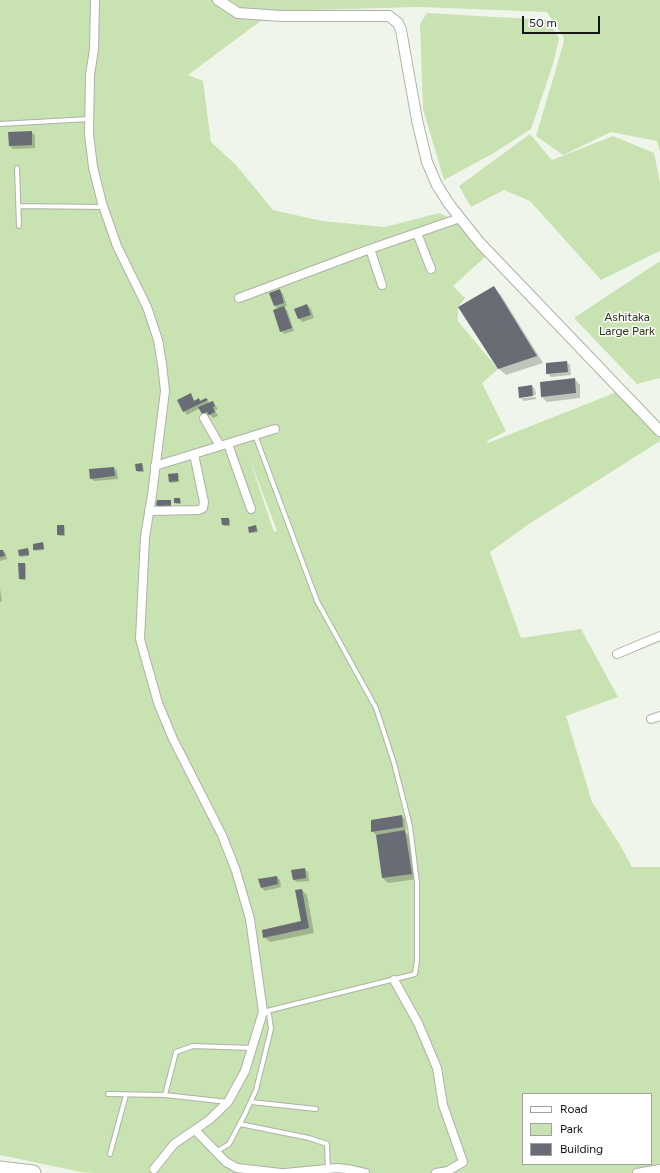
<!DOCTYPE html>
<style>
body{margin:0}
#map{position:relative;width:660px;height:1173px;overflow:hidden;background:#f0f5eb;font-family:Figtree,sans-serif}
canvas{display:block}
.legend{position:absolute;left:522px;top:1093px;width:130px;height:72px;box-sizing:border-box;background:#fff;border:1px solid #a1a2a0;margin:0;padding:5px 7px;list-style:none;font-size:12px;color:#141612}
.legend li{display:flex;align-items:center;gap:8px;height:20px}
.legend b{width:20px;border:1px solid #a1a2a0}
.scale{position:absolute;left:522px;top:16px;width:78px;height:18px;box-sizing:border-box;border:2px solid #141612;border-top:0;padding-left:5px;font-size:12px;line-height:14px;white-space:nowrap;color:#141612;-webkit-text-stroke:3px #fff;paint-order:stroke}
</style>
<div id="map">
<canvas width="660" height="1173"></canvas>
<ul class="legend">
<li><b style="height:5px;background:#fff"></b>Road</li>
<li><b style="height:11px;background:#c8e2b1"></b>Park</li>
<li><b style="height:11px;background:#696c75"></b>Building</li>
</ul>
<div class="scale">50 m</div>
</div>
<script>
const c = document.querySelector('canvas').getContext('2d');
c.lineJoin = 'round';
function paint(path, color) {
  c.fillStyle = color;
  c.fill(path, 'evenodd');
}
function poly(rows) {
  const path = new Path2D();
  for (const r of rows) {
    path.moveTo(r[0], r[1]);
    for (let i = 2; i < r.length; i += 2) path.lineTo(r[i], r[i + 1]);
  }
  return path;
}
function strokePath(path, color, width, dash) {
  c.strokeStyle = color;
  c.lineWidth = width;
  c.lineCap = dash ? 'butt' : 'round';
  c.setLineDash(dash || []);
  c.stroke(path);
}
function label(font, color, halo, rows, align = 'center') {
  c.font = font + ' Figtree,sans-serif';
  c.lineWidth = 3;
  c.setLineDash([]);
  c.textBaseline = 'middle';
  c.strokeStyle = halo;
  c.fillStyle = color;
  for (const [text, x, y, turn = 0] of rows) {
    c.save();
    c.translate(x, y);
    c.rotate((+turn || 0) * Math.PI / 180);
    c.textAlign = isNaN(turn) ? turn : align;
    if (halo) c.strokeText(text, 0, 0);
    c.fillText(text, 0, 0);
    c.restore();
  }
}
paint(poly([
 [0,0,660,0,660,152,657,141,611,132,563,155,536,136,563,45,564,38,547,12,420,7,274,11,188,75,203,81,211,142,236,165,273,210,322,221,385,227,439,213,457,221,485,257,453,286,465,298,458,307,458,321,498,369,482,383,506,431,487,441,488,443,622,390,660,431,660,441,529,524,490,552,521,638,581,629,618,697,566,716,592,802,619,843,632,867,660,867,660,1173,94,1173,81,1172,0,1155],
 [249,457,277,531,276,531,274,532],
 [523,1094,651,1094,651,1164,523,1164],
 [427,13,548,20,559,38,553,64,531,129,492,154,444,180,423,109,420,24],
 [530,134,552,160,613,136,654,153,660,182,660,251,601,280,530,201,504,190,471,207,459,186],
 [660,261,660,378,637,384,574,318]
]), '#c8e2b1');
paint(poly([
 [31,132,35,135,35,148,13,149,10,146],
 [494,288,501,295,543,363,506,375,498,368],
 [280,291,283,294,287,306,284,307,287,310,294,331,284,334,281,331,278,309,275,306],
 [307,305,311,309,314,318,302,322,299,318],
 [567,362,570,365,571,375,551,377,547,373],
 [575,379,580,385,580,398,547,402,542,397],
 [532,386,535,389,536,395,522,396,522,398,536,397,536,399,524,401,520,397],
 [190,395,195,401,200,401,206,399,210,403,213,402,218,409,215,410,218,416,213,418,210,415,206,417,202,414,200,408,187,415,184,411],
 [142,464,143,466,144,472,138,472,137,471],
 [114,468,117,471,118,479,94,481,91,478],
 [177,474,179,475,179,482,171,483,170,482],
 [180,499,181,500,181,504,177,504,175,503],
 [228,519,230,520,230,526,224,526,223,525],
 [64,526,65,528,65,536,60,536,58,535],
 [256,526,258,532,252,533,250,532],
 [42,543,44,545,44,550,36,551,34,550],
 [27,550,29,551,29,556,21,557,20,556],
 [0,551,3,551,6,554,7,559,0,561],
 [25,564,26,565,26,580,21,580,20,579],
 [0,588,2,601,0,602],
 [402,816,405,820,406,830,403,830,410,837,417,879,388,883,383,878,377,835,376,835,372,831],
 [304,869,308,872,309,881,297,882,293,879],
 [277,877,280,880,281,887,265,891,262,888],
 [302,890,307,895,314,933,270,942,264,937,302,922]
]), '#0003');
paint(poly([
 [32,131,32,145,9,146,8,132],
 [494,286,537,356,498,369,458,307],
 [280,289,284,303,274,306,269,293],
 [307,304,311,315,298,319,294,309],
 [284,306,292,328,280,332,273,310],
 [567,361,568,372,546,374,546,363],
 [575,378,576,393,541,397,540,382],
 [532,385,533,396,519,398,518,387],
 [191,393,194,401,199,398,200,401,206,398,208,400,183,412,177,400],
 [213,401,215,406,213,407,215,412,209,415,207,412,202,414,198,407],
 [142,463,143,471,136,471,135,464],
 [114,467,115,476,90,479,89,469],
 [178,473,178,481,169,482,168,474],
 [174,498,180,498,180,503,174,503],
 [157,500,171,500,171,507,160,507,156,505],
 [221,518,229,518,229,525,222,525],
 [57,525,64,525,64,535,57,535],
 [256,525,257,531,249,533,248,527],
 [43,542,44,549,33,550,33,544],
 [28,548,29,555,19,556,18,550],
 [0,550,3,550,5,556,0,557],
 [18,563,25,563,25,579,19,579],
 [402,815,403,827,371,832,371,820],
 [405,830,412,874,382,878,376,835],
 [305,868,306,878,293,880,291,870],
 [277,876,278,884,261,888,258,879],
 [302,889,309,928,263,938,262,930,301,921,295,890]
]), '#696c75');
const service = poly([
 [0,124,89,119],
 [17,168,19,226],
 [18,206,104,207],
 [255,435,317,601,376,708,394,763,410,826,417,883,417,960,415,974,263,1012],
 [108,1094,165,1095],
 [228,1102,165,1095,176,1052,193,1046,252,1048],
 [251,1102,316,1109],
 [240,1124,309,1138,327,1144,328,1169],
 [216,1152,229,1144,245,1114,256,1090,271,1029,269,1014,264,1012],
 [110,1154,126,1095]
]);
const minor = poly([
 [95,0,94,49,90,75,89,134,93,167,102,203,117,246,147,307,158,340,162,364,165,391,152,495,145,537,140,639,158,703,173,739,222,835,236,871,250,919,263,1012,245,1071,228,1102,209,1120,174,1144,154,1169],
 [417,233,431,269],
 [370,249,382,285],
 [239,298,370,249,460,218],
 [204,418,220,446],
 [228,444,251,509],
 [155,466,275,429],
 [149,511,199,510,203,508,204,502,194,454],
 [617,654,660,636],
 [651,719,660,716],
 [394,980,418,1023,437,1068,443,1105,463,1162,448,1171,436,1173],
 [195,1130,226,1162,237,1168,281,1173],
 [285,1173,337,1168,347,1169,365,1173],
 [637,1173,660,1169]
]);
const tertiary = poly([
 [218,0,238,13,281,16,389,16,398,23,401,30,417,120,427,162,437,185,449,204,480,243,660,431]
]);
const motorway = poly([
 [0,1169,33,1173]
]);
strokePath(service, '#adb2a9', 6);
strokePath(minor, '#adb2a9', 10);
strokePath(tertiary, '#adb2a9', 12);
strokePath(motorway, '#adb2a9', 17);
strokePath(service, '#fff', 4);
strokePath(minor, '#fff', 8);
strokePath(tertiary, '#fff', 10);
strokePath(motorway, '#fff', 15);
label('12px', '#233212', '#fff', [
 ["Ashitaka",627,317],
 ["Large Park",627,331]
]);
</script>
